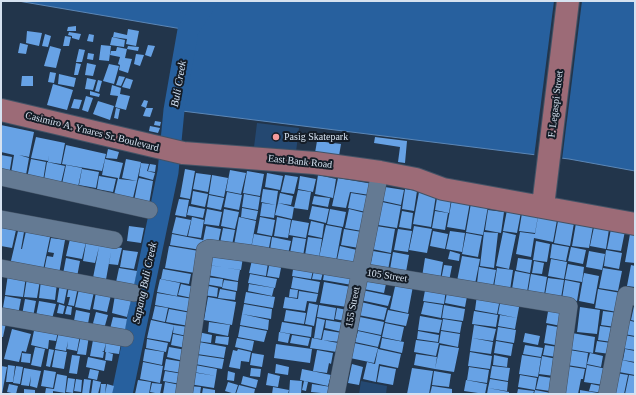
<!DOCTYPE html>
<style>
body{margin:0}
#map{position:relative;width:636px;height:395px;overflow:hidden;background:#22354b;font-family:"Times New Roman",serif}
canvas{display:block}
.frame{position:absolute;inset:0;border:2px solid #d6e2f0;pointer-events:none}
</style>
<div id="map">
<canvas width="636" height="395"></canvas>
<div class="frame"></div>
</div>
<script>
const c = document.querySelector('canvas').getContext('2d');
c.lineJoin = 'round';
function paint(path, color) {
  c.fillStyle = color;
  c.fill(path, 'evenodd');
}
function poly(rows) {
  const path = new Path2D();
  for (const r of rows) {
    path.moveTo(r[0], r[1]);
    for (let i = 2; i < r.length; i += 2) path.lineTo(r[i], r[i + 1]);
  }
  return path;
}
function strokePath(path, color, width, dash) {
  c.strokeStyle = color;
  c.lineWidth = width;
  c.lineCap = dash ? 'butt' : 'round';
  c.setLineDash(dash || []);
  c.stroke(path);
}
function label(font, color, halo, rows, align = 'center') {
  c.font = font + ' "Times New Roman",serif';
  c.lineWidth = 4;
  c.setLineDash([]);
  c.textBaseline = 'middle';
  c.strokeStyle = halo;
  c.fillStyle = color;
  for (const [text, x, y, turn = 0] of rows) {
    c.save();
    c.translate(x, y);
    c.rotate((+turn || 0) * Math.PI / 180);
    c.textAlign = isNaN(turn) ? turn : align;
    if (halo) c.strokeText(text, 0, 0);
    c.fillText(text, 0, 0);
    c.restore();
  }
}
paint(poly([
 [257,123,299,128,296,152,254,147],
 [361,381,387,386,386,394,359,394]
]), '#244871');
const water = poly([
 [18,1,635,1,635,171,569,159,174,110,188,30,18,1]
]);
paint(water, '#27609e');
strokePath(water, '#5c87b7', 1);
paint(poly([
 [554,1,582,1,562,160,534,157]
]), '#22354b');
strokePath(poly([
 [122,394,168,172,174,110,188,30,207,1]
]), '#27609e', 21);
paint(poly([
 [76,26,76,31,67,31,68,27],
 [128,29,139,31,136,46,126,44,127,39,113,37,114,32,127,35],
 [27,31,42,33,39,46,26,43],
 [69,32,81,34,79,40,72,38,72,36,68,35],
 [45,34,51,36,48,47,42,46],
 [89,34,94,35,93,42,87,41],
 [65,36,71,37,69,46,63,46],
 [112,37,125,40,124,47,110,45],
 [20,43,28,45,26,54,18,53],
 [101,45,111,46,109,61,99,60],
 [148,45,155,46,151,57,145,55],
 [50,46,61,49,56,68,44,66],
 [128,46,139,47,138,51,127,49],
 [117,47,127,49,125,58,132,59,128,73,119,70,120,65,118,64,120,57,110,55,111,51,116,51],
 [79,49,85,50,82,62,76,62],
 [88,53,94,54,93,60,87,59],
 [136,54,144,55,140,66,134,64],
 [76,63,81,64,78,75,74,75],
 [87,63,96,65,93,76,85,75],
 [109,64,119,66,114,84,103,81],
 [50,72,56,73,54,83,48,82],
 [59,74,76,78,74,87,58,84],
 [22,76,33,76,33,86,21,86],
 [119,76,125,77,121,86,116,85],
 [87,78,96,80,93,90,85,89],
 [126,78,133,80,130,89,122,87],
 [98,80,102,81,99,92,95,91],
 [53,84,73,90,67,110,47,105],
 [112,85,121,88,120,94,130,96,126,110,115,107,118,96,110,95],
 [90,91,100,94,99,97,90,95],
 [86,96,93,98,88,112,82,110],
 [74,99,82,100,79,109,71,108],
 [144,100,148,101,146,108,153,108,150,117,143,116,146,108,141,106],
 [98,101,114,106,110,120,93,114],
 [116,108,120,109,118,119,114,118],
 [155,121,161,122,160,126,154,125],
 [1,125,34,132,29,157,19,155,29,158,26,175,11,173,14,155,1,152],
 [150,126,160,128,158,133,149,131],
 [36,137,65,143,61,164,48,162,49,155,48,161,31,158],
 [375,137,407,141,405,163,398,162,400,147,374,143],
 [317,141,341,144,339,156,315,153],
 [66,145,106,154,102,171,62,164],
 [108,149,119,152,117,159,106,158],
 [1,155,12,157,9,175,1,173],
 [31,159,46,162,43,181,27,178],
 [105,159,123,163,119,179,137,181,133,198,114,195,118,178,102,175],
 [126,159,141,162,137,181,122,178],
 [47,162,65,166,61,183,44,180],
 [141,163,149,164,147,171,155,173,153,180,139,176],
 [150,164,156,165,155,172,148,171],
 [66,165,82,168,78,187,62,184],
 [82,169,99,172,96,188,79,185],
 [185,169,195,171,190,199,180,197],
 [230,170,246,173,241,194,226,191],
 [247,171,264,174,260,196,243,193],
 [196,173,211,175,208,192,193,189],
 [267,173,283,176,280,190,265,187],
 [212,175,228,178,224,197,209,194],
 [285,175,298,177,294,194,281,192],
 [318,175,336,179,333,198,315,194],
 [99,176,116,179,113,192,97,189],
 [300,176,316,179,313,192,298,189],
 [139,178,153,181,149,204,134,201,138,181,141,182,138,181],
 [338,178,373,184,370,195,350,192,346,208,332,206],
 [385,187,404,190,401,205,383,201],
 [263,189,278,191,276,205,261,202],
 [405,189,417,191,414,211,402,209],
 [298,190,311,192,308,210,294,208],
 [193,191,208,194,205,207,191,204],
 [227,192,242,195,239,210,224,207],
 [419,192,436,195,431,227,413,224],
 [280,193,293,196,291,205,278,203],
 [351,193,369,196,366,212,348,208],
 [244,194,260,197,258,210,242,207],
 [209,195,224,198,221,210,207,207],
 [314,196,330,198,328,207,312,204],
 [437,198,451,200,449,213,435,210],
 [179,199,189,200,186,217,175,215],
 [452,199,470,202,465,230,447,227],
 [382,202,401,206,397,228,378,225],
 [262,203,276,205,274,218,260,216],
 [278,203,294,207,292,219,275,215],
 [471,203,488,206,483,235,466,232],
 [189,206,205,209,203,218,187,215],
 [312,206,329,209,326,223,309,219],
 [242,208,258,211,256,220,241,217],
 [207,209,222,212,219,226,204,224],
 [224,209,239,212,235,229,221,226],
 [330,209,346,212,343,227,327,224],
 [349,209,365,213,362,231,345,228],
 [488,210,504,212,501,233,485,230],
 [507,210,521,212,517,233,503,231],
 [402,211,413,213,411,229,399,227],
 [435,211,448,213,445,230,432,228],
 [522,213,538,216,535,233,519,231],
 [176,217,191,220,187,236,172,233],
 [192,217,204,220,201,238,188,236],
 [239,217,256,221,251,248,234,245],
 [260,217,275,220,272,236,257,233],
 [277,217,291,220,288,238,274,236],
 [538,217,557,220,553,242,534,238,531,257,516,254,520,232,535,234],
 [292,220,309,223,306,238,289,235],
 [311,221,324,224,322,238,308,235],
 [558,221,574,223,570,246,554,243],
 [576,223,593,226,589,248,572,246],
 [326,225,342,228,336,261,319,258],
 [129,226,144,228,141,243,127,241],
 [206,226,221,229,218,244,203,241],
 [376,226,395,229,391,253,372,249],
 [414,226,432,229,427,253,409,250],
 [1,227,16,230,12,248,1,246],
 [594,227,609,229,606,249,590,246],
 [223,228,235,230,232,245,220,243],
 [344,229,362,232,359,248,341,245],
 [398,229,412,231,408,252,394,250],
 [611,229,625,231,621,251,607,249],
 [18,231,24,232,21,249,22,249,26,231,50,237,43,270,10,265],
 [433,231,448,234,445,249,430,246],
 [450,231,465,233,462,252,446,249],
 [484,232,498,233,494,268,480,266],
 [503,232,516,235,509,269,496,266],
 [466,233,482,236,478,257,462,254],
 [172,234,203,240,201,250,170,245],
 [254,234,271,237,268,253,251,249],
 [630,234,635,234,635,263,625,262],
 [272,237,291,241,288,254,270,250],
 [293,237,306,239,303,256,290,253],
 [308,237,322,239,319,257,305,255],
 [51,238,65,240,59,274,44,271,47,256,53,257,54,253,48,252],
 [70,239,86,242,82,259,66,256],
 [536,241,550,244,547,262,533,260],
 [86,243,122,248,118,265,109,264,111,252,105,285,92,283,99,247,95,263,83,261],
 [552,244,569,247,566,261,550,258],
 [169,246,199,251,195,273,165,268],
 [340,246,357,250,354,263,337,260],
 [571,247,586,250,583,264,568,261],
 [123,250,138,252,134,269,120,267],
 [606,250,622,253,619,269,604,266],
 [373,251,391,254,388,270,370,267],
 [450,251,460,254,459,261,448,259],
 [589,251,605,254,602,270,586,267],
 [210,252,243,257,241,270,208,265],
 [393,252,409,255,406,272,390,269],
 [462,256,480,259,475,284,457,281],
 [66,258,80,261,77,277,63,274],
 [425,258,443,262,440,280,422,277],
 [518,258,532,260,530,273,516,270],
 [551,259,567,262,564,279,548,276],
 [252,260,268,263,266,276,249,273],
 [270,261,282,263,279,278,267,276],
 [534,261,544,263,542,274,532,273],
 [294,263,314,266,311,279,292,276],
 [568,264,584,267,582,282,565,279],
 [209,265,240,270,238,281,207,275],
 [444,265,452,266,449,281,441,280],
 [631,265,635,266,635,287,627,286],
 [315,266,324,268,321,280,312,279],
 [479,267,496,270,493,286,477,283],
 [119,268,137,271,133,290,115,287],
 [325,268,354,273,352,285,323,280],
 [497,268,513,270,510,290,494,287],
 [603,268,622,271,618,291,599,288],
 [163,269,191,274,189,284,161,279],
 [515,271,530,274,527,292,512,289],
 [584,273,599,276,594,304,579,301],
 [8,274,26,276,23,297,5,295],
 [250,274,277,279,275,288,248,283],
 [531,274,547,277,544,295,528,292],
 [367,275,387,279,384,293,364,289],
 [206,277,223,279,222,287,205,284],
 [293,277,320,282,318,293,291,288],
 [27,278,40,280,37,298,24,297],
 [548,278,564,280,561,298,545,295],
 [160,279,180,283,177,296,157,292],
 [41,280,57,283,55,300,39,298],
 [224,280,238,282,237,291,222,288],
 [565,280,580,283,577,301,562,299],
 [324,282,351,287,347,307,320,303],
 [396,282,413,286,408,313,390,309],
 [60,283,68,284,64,304,57,302],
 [181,284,194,287,192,298,178,295],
 [249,284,274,288,272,296,248,291],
 [204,285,218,288,217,297,203,295],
 [426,285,446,289,444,304,423,301],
 [69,286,78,287,74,306,68,305,70,297,67,297],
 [448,287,468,291,465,307,445,303],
 [79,289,94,292,90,310,75,307],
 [220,289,236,292,235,300,218,298],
 [290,289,298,290,297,298,289,297],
 [598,289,621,293,617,312,595,308],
 [362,290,391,296,388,306,360,300],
 [299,291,318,294,316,302,307,301,305,311,283,308,285,297,298,299],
 [96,292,111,295,107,312,93,309],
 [246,292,275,297,273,308,244,303],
 [157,293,193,299,191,312,155,305],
 [115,295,132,296,127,317,112,313],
 [477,295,500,299,497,314,475,310],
 [5,296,21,299,18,315,2,313],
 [208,297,236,302,232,325,204,320],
 [501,298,520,302,517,318,498,314],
 [25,299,36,301,33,317,22,315],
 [39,301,56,304,52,319,36,316],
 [361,302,387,308,384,320,358,315],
 [424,302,443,305,441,318,421,314],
 [309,303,318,305,314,326,305,324],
 [59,304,65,306,63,314,57,313],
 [244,304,272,309,271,319,242,314],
 [319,305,336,308,334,320,317,317],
 [444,305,465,309,463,321,442,318],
 [67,306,72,307,71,315,65,314],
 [155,306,168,308,165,322,152,319],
 [549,306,564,309,561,326,546,323],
 [634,306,635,306,635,321,631,320],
 [580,307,600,310,597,334,577,332],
 [337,308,347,310,345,321,335,319],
 [169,309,191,313,189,326,166,322],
 [76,310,90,313,87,329,73,326],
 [286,310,306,313,304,324,284,321],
 [388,310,409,314,406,326,385,322],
 [474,311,498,315,496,327,472,324],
 [603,311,618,313,616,327,601,325],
 [96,312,108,315,104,329,92,327],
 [242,314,269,320,268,330,240,325],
 [500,315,517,318,515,329,498,326],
 [420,316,442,320,439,333,418,330],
 [113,317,127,319,124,335,109,333],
 [360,317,384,322,381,335,357,330],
 [317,318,325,320,321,339,314,338],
 [443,319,462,322,460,333,441,330],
 [151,320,174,325,170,342,147,338],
 [326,320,344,323,342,332,325,328],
 [627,320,635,322,635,336,624,334],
 [1,321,6,323,3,337,1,337],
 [209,322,230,325,228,336,208,332],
 [282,322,312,327,311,337,280,332],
 [385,323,404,327,401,341,382,337],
 [174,325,188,327,187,336,173,333],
 [474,325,496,329,493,341,472,338],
 [547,325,563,328,560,346,544,343],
 [35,326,58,331,56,341,49,340,48,349,31,345],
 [240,326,267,331,264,342,238,337],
 [600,326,614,328,612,342,598,340],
 [498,327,516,330,514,343,496,340],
 [12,329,31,334,26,352,22,351,19,362,4,359],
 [324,330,342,333,340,342,322,340],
 [59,331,80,335,77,351,67,349,68,341,66,351,55,349],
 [358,331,381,336,378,347,355,342],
 [418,331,439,335,438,342,417,339],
 [441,331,460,334,458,347,439,343],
 [198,332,212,335,211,343,197,341],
 [279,332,290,334,288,343,278,341],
 [525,333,540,336,538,345,523,342],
 [572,333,595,337,593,353,569,349],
 [173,334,188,337,186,348,171,345],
 [81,335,89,336,86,355,77,354],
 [292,335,310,338,308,346,290,343],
 [624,335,635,337,635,350,622,348],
 [216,336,229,337,228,345,215,343],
 [237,338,254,341,252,351,235,347],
 [312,338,338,343,337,352,310,348],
 [382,338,404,342,402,353,380,348],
 [472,338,493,342,491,354,470,351],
 [147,339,168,343,166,352,146,348],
 [93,340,106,342,104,351,102,351,104,352,103,358,90,356],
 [416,340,439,343,436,356,414,352],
 [106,341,121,343,119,354,105,352],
 [496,341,513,344,511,356,494,353],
 [597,341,611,343,610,354,595,352],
 [199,342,226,347,224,358,197,354],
 [354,343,378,348,374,363,350,358],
 [276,344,312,349,310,363,274,358],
 [440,345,459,348,454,372,435,369],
 [525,345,543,348,541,357,523,354],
 [545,345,558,347,556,357,543,355],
 [35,347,45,349,41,367,31,365],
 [169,347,186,350,184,361,167,357],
 [49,349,54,350,50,367,46,366],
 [145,349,164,352,162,365,143,361],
 [238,349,251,352,249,362,241,361,240,369,229,367,233,350,237,351],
 [378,349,401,354,398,368,379,364,376,382,363,379,367,362,375,364],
 [625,349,635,351,635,362,623,360],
 [55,350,67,352,64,369,52,367],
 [317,350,333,353,331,364,329,363,327,373,313,371],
 [569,350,588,353,586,368,567,365],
 [106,352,113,354,112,361,105,360],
 [470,352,492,356,490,369,468,366],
 [22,353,31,354,30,363,21,362],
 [252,353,264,355,262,367,250,365],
 [590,353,603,356,601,367,587,364],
 [416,354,437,357,435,369,414,365],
 [72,355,80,356,77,374,69,373],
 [197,355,224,359,222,369,195,364],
 [494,355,508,358,507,367,493,365],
 [522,355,541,358,538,377,519,374],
 [542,356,557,359,554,376,539,374],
 [88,357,106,361,104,371,86,367],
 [166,359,184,362,182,373,164,370],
 [622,360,635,363,635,375,619,372],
 [143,362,163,366,160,383,140,379],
 [276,364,289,367,288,375,275,373],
 [352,364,363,367,359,385,348,383],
 [8,365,15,366,13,382,6,382],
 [195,365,217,369,216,376,194,372],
 [587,365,607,369,604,385,584,382],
 [1,366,7,367,2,394,1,394],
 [16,366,23,367,20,384,13,383],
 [380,366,396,369,393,385,377,382],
 [492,366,510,368,508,381,490,378],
 [566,366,585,369,583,379,581,379,578,394,563,394,563,388,571,389,563,388],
 [469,367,489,370,487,383,467,380],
 [24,368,41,371,37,388,30,386,31,376,29,386,21,385],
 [251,368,261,369,260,377,250,376],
 [412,368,433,371,429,394,407,394],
 [90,369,99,371,97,380,88,378],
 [302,369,331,375,328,386,300,380],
 [44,370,56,372,53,388,41,386],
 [165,371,183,374,181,384,163,381],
 [228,371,235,373,234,381,227,380],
 [434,371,451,374,449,387,432,385],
 [191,372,216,376,214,388,189,384],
 [268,373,280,376,278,387,266,385],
 [616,373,628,375,624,394,612,394],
 [57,374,67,376,65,393,53,391,53,394,45,394,46,388,54,389],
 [520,375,537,378,535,390,518,387],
 [629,375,635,376,635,394,625,394],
 [243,376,258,380,256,388,241,384],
 [539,376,552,378,550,391,536,389],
 [68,378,75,379,73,393,66,392],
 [76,379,82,380,81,392,74,391],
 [84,379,91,380,89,394,82,394],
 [490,379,508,382,507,391,488,388],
 [93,380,101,382,98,394,91,394],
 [138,380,151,382,149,394,135,394],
 [290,380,302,381,301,394,289,394],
 [466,380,487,384,485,394,464,391],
 [304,381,308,382,306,391,302,390],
 [165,382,180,385,178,394,163,394],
 [228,382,238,385,235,394,225,391],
 [152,383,162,384,160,394,150,392],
 [9,384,18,386,16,394,7,392],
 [101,384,106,384,105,394,100,394],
 [107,384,114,386,112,394,105,394],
 [312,384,331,387,331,394,311,392],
 [591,384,606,387,604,393,589,391],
 [239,385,255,389,254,394,236,394],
 [189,386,201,387,200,394,188,394],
 [432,386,452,389,452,394,430,394],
 [273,387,289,390,288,394,272,394],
 [203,388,215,390,215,394,202,394],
 [488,388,509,392,509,394,487,394],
 [24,389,35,390,35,394,24,394],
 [518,389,534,391,533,394,517,394],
 [535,390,551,393,551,394,534,394],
 [580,390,598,393,598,394,580,394]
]), '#67a2e5');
const minor = poly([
 [1,177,149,210],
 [1,219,114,240],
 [1,268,134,293],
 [1,316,125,338],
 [184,394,205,250,209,248,247,253,569,306,557,394],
 [336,394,380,172],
 [607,394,626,295,635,297]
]);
const major = poly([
 [1,110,183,153,315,163,380,172,416,179,443,189,635,224],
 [543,206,568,1]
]);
strokePath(minor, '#435366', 18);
strokePath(major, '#435366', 24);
strokePath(minor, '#647a93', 17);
strokePath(major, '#9c6b77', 22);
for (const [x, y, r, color] of [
 [276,137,4,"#f59b9c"]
]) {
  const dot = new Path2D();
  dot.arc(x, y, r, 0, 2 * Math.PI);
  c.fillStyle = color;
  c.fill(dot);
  strokePath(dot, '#141c26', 1.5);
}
label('10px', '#d6e2f0', '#141c26', [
 ["F. Legaspi Street",556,104,-83],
 ["Casimiro A. Ynares Sr. Boulevard",92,132,14],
 ["East Bank Road",300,162,6],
 ["105 Street",387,276,9],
 ["155 Street",353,307,-79]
]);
label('10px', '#d6e2f0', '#141c26', [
 ["Pasig Skatepark",284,137]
], 'left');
label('italic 11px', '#d3e2f4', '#141c26', [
 ["Buli Creek",179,84,-80],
 ["Sapang Buli Creek",145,283,-78]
]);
</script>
